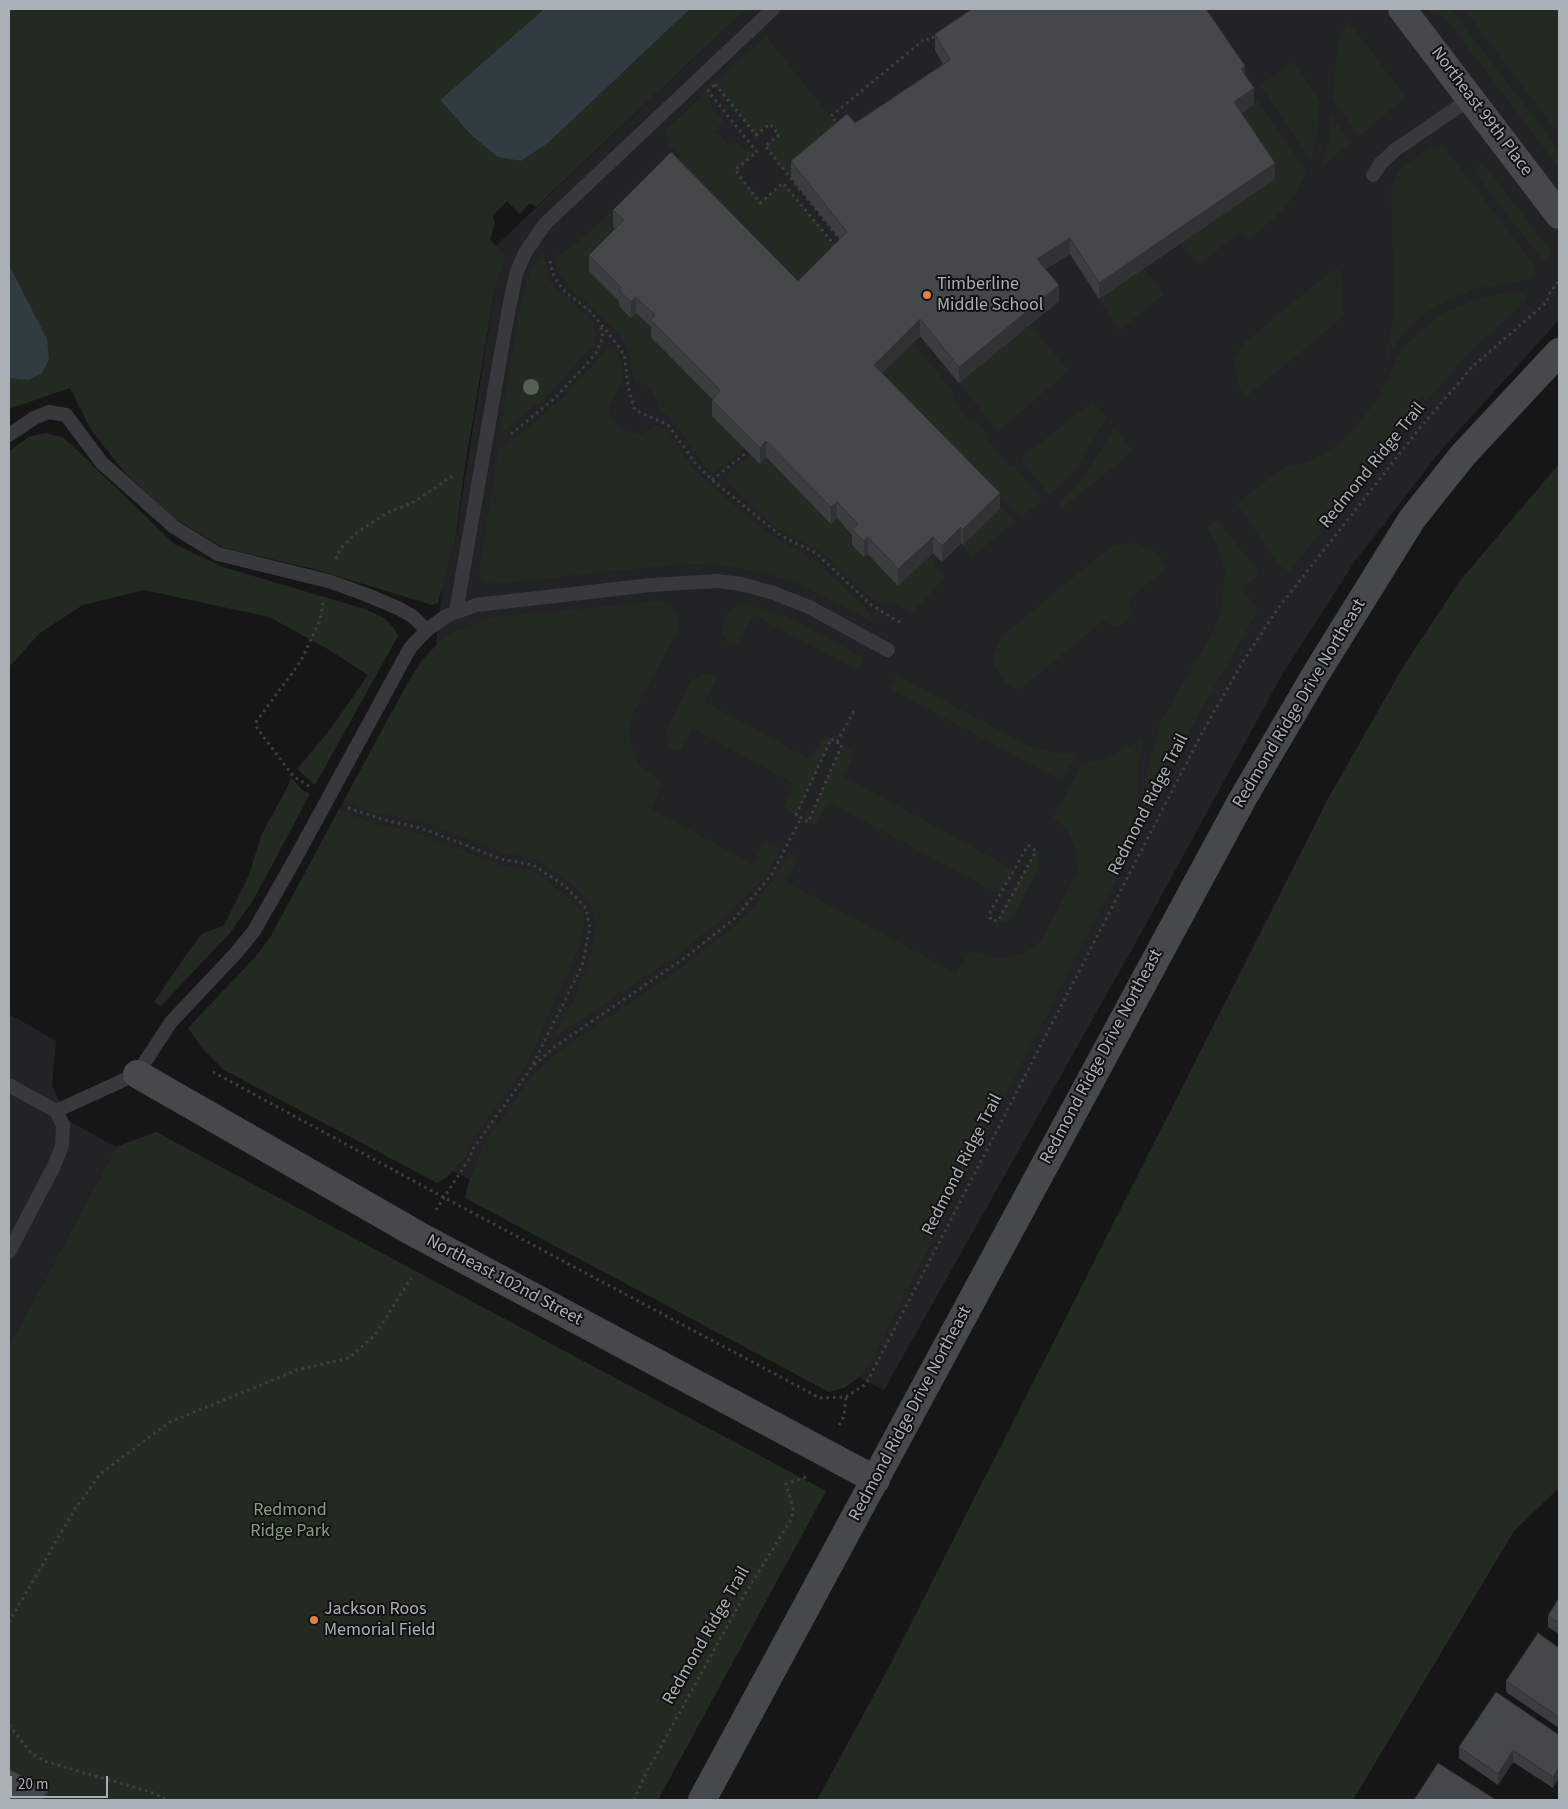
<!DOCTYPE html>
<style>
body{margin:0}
#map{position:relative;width:1568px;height:1809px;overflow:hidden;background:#161617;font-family:"Source Sans 3",sans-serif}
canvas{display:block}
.frame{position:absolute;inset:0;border:10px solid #a9b1b6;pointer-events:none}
.scale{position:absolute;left:10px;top:1776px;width:98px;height:22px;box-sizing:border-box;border:2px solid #a9b1b6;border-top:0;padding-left:6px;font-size:15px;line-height:18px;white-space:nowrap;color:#a9b1b6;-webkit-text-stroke:4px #111112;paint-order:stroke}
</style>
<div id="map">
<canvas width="1568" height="1809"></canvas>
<div class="frame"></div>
<div class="scale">20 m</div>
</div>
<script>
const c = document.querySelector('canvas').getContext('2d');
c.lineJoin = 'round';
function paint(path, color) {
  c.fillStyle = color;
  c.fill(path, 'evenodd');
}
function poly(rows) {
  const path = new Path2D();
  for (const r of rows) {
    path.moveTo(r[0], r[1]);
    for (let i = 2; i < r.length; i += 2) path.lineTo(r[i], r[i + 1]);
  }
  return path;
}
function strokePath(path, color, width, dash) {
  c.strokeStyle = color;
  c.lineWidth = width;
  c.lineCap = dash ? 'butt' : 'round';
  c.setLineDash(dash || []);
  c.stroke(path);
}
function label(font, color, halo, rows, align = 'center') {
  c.font = font + ' "Source Sans 3",sans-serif';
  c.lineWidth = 4;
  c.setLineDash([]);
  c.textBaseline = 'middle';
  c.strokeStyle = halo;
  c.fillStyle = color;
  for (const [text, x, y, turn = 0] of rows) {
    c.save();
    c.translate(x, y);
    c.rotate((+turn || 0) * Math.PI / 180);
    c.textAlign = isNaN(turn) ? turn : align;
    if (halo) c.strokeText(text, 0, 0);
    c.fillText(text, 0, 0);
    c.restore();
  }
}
paint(poly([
 [746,9,1559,9,1559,320,1442,449,1355,561,1282,675,1140,935,884,1390,234,1060,257,955,271,936,407,684,421,661,436,645,442,588,455,542,495,288,485,256],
 [9,1014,56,1041,52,1086,69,1121,116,1147,9,1346]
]), '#222324');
paint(poly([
 [9,9,544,9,440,100,471,135,498,156,521,161,548,143,690,9,746,9,536,207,530,203,520,214,507,201,493,216,495,224,490,239,506,257,495,288,465,466,455,542,438,603,432,605,314,569,224,548,174,518,126,474,91,430,70,388,9,409],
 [1422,9,1451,9,1559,150,1559,168,1444,16],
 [1464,9,1559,9,1559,134],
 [1349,22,1406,97,1359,136,1332,99,1338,43,1341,32],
 [766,36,843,133,791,178,765,146,779,135,770,124,756,135,715,84],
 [1294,62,1320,101,1316,144,1311,160,1260,85],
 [708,91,711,106,714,112,722,117,722,122,713,133,720,135,727,144,735,142,747,151,755,148,757,152,735,171,760,202,783,183,837,248,792,292,676,162,680,156,668,144,665,130],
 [1257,100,1307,172,1296,193,1285,208,1262,229,1248,240,1241,231,1199,265,1181,243,1234,118],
 [1331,115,1351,143,1321,167,1328,145],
 [1443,146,1536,267,1533,276,1526,280,1475,289,1435,307,1418,319,1403,334,1385,359,1394,316,1391,186,1400,170,1408,163,1429,148],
 [1483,163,1552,253,1543,261,1473,170],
 [618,206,624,237,621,303,619,306,631,318,636,313,655,331,651,337,720,407,744,449,716,471,711,473,706,468,684,436,668,416,661,412,657,400,649,387,643,384,634,383,630,357,623,340,610,324,569,287,557,270,555,257,572,247],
 [543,253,550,281,556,288,574,303,593,322,596,337,595,345,542,400,499,435,521,300,530,272],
 [1144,269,1164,294,1119,331,1099,299],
 [1337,269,1341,274,1344,316,1246,397,1238,385,1235,368,1235,357,1243,344,1329,273],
 [1515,291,1527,296,1526,301,1470,351,1427,401,1421,396,1413,405,1419,411,1410,422,1404,417,1393,430,1398,436,1289,572,1278,564,1237,504,1284,467,1302,464,1318,457,1346,439,1378,399,1397,358,1408,343,1441,314,1480,298],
 [1030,325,1069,371,998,431,959,383],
 [912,343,957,396,952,400,970,422,975,419,990,437,987,439,1009,467,1013,465,1042,500,1021,517,1001,496,993,503,874,381],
 [609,346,615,348,622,365,622,382,609,408,611,417,619,429,635,434,642,434,656,425,667,430,693,469,701,477,767,533,814,559,863,605,875,623,801,585,762,572,719,565,695,564,662,566,492,584,482,579,479,572,498,450,523,432,564,396],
 [1093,401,1107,418,1073,472,1049,495,1020,459],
 [1114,428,1133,451,1061,509,1057,504,1084,478],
 [46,433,62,437,73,446,174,544,223,567,365,609,384,618,394,628,398,636,315,785,297,769,329,731,368,675,326,648,269,617,144,590,83,605,40,633,9,667,9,451,30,436],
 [751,455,766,457,831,523,837,518,898,585,933,553,939,559,934,565,945,578,912,613,896,604,878,603,819,551,776,528,727,482,728,472],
 [1559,464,1559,1488,1514,1531,1353,1800,817,1800,889,1667,1330,795,1404,665,1459,582],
 [1002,508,1015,522,972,557,963,545],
 [1217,520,1260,573,1242,588,1258,610,1180,747,1175,745,1172,750,1178,753,1152,806,1154,808,1149,810,1146,806,1147,770,1160,723,1212,633,1221,611,1225,572,1217,545,1207,528],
 [1135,543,1151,549,1160,555,1167,568,1129,599,1133,611,1128,621,1117,627,1103,621,1019,690,1006,683,993,663,993,655,1001,637,1107,550,1117,545],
 [658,601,671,605,678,617,679,629,631,717,629,738,639,765,663,784,651,809,753,864,765,841,781,848,765,877,724,917,681,952,553,1038,575,998,592,951,596,924,591,904,574,886,537,859,503,853,421,821,374,813,344,800,411,677,436,645,451,633,493,617],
 [741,603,780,613,865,658,858,670,753,615,737,644,729,644,722,634,723,620,727,613],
 [702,674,713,675,716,680,705,702,810,759,823,737,831,739,796,815,783,807,794,784,692,728,680,750,676,750,669,746,666,731,691,681],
 [896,675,1027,745,1049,752,1077,754,1062,781,889,688],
 [1140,740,1143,742,1137,772,1138,840,1106,898,873,1357,862,1375,844,1388,829,1392,465,1198,469,1181,484,1144,534,1074,557,1053,686,964,730,930,753,908,791,854,797,856,797,860,786,882,956,973,971,951,996,959,1019,955,1030,950,1041,941,1077,872,1075,848,1070,836,1063,825,1053,818,1082,763,1105,759],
 [842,745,852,751,854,755,843,776,1013,869,999,894,829,802,816,825,808,822],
 [292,778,302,790,310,794,255,897,230,933,161,1006,154,1002,188,952,202,934,224,925,249,875,261,836],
 [339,809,372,823,417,833,500,865,532,870,571,899,584,915,584,930,578,949,526,1066,471,1142,465,1157,446,1178,437,1183,224,1070,202,1048,188,1028,257,955,271,936],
 [1036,851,1039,856,1039,868,1014,916,1005,922,998,921],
 [156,1132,826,1491,658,1800,9,1800,9,1346,116,1147]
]), '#232a22');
paint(poly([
 [544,9,690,9,548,143,521,161,498,157,471,135,440,100],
 [9,265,47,339,49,359,42,373,29,380,9,378]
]), '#303c3f');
strokePath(poly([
 [715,84,756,135,770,124,779,135,765,146,847,248,798,298,792,292,837,248,783,183,760,203,735,170,757,152,708,91,715,84],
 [839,126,831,116,926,38,928,40,937,35],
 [550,261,553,274,562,289,591,312,620,348,625,358,628,387,635,410,668,425,696,464,712,480,780,535,816,553,870,604,901,623],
 [511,434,555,398,595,355,603,337,600,324],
 [712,480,747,452],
 [336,559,341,548,356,533,387,513,414,502,455,474],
 [831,739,842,745,808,822,796,815,831,739],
 [837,742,854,711],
 [309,786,293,776,257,728,256,722,301,661,320,620,323,603],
 [348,808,389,821,421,828,501,859,533,865,566,887,586,908,590,927,582,966,533,1064],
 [1028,845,1036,851,998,921,991,920,989,914,1028,845],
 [213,1072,445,1198,820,1398,846,1397],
 [436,1210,469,1159,474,1147,532,1067,553,1048,683,959,735,918,772,874,801,818],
 [846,1397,866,1384,1202,733,1242,663,1279,607,1419,429,1473,366,1547,302,1550,292,1559,281],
 [839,1425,844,1416,846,1397],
 [9,1622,75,1509,100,1474,170,1422,297,1370,349,1358,375,1335,411,1278],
 [9,1725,32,1754,47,1762,148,1791,168,1800],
 [634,1800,644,1777,745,1594,792,1518,793,1508,786,1484,806,1477]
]), '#3d4043', 3, [2.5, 4]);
strokePath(poly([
 [1373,175,1381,163,1395,150,1471,98],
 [9,435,34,418,49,412,66,415,102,463,174,527,218,554,328,581,362,593,398,608,412,616,427,630],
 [456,612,508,313,516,274,525,253,545,224,773,9],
 [9,1085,56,1111,63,1125,62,1146,54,1166,9,1252],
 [56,1111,137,1074,171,1022,237,952,254,931,295,859,410,648,427,630,446,616,476,605,651,585,717,581,741,584,774,593,809,607,888,650]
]), '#37393c', 14);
strokePath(poly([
 [1402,9,1559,215],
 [137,1074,418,1235,876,1480],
 [702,1800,1243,798,1317,672,1412,519,1463,455,1559,352]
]), '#45494c', 28);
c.fillStyle = '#556152';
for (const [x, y] of [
 [531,387]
]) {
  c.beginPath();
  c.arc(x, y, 8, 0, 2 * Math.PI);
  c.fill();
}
paint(poly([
 [935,34,1245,75,1254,104,1242,113,1275,179,1099,299,1070,254,1046,269,1059,301,959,383,920,336,882,373,1000,509,963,545,961,543,942,562,933,553,898,586,868,554,864,557,852,545,852,535,837,518,831,524,766,457,760,464,712,416,712,399,651,337,651,327,636,313,631,318,619,306,619,301,589,271,589,255,615,229,613,227,613,210,798,281,840,239,791,178,791,161,855,123,943,64,935,50],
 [1559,1598,1559,1634,1548,1627,1548,1616],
 [1559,1648,1559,1728,1506,1692,1506,1681],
 [1559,1735,1553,1788,1513,1762,1498,1785,1459,1758,1459,1747]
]), '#3b3e40');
paint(poly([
 [1245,66,1245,82,1241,69],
 [1254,88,1254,104,1234,118,1234,102],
 [1275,163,1275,179,1099,299,1099,283],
 [1070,238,1070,254,1037,275,1037,259],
 [1059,285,1059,301,959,383,959,367],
 [636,297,636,313,631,318,631,302],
 [920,319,920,336,874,381,874,365],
 [766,441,766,457,760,464,760,448],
 [1000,493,1000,509,963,545,963,529],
 [837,502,837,518,831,524,831,507],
 [961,527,961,543,942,562,942,546],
 [868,537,868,554,864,557,864,541],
 [933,537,933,553,898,586,898,569],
 [1513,1750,1513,1762,1498,1785,1498,1774],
 [1559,1767,1559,1778,1553,1788,1553,1777],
 [48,1790,48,1800,43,1800]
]), '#303234');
const building = poly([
 [972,9,1206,9,1245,66,1241,69,1254,88,1234,102,1275,163,1099,283,1070,238,1037,259,1059,285,959,367,920,319,874,365,1000,493,963,529,961,527,942,546,933,537,898,569,868,537,864,541,852,529,858,524,837,502,831,507,766,441,760,448,712,400,720,390,651,320,655,315,636,297,631,302,619,290,621,287,589,255,624,220,613,210,671,152,798,281,847,232,791,161,847,114,855,123,950,60,935,34,972,9],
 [1559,1598,1559,1623,1548,1616,1559,1598],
 [1538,1633,1559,1648,1559,1717,1506,1681,1538,1633],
 [1496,1692,1559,1735,1559,1767,1553,1777,1513,1750,1498,1774,1459,1747,1496,1692],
 [1438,1763,1496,1800,1414,1800,1438,1763],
 [9,1769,48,1790,43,1800,9,1800,9,1769]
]);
paint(building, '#45484a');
strokePath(building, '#303234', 1);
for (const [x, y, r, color] of [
 [927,295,5,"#e18245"],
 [314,1620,5,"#e18245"]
]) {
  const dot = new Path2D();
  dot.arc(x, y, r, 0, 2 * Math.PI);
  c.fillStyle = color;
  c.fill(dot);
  strokePath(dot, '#111112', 2);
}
label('18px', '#a9b1b6', '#111112', [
 ["Northeast 99th Place",1481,112,53],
 ["Redmond Ridge Trail",1373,466,-51],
 ["Redmond Ridge Drive Northeast",1300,704,-59],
 ["Redmond Ridge Trail",1149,805,-63],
 ["Redmond Ridge Drive Northeast",1102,1057,-62],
 ["Redmond Ridge Trail",963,1165,-63],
 ["Northeast 102nd Street",504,1281,28],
 ["Redmond Ridge Drive Northeast",911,1414,-62],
 ["Redmond Ridge Trail",707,1636,-60]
]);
label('18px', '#a9b1b6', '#111112', [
 ["Timberline",937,285],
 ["Middle School",937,306],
 ["Jackson Roos",324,1610],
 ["Memorial Field",324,1631]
], 'left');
label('18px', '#889f82', '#111112', [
 ["Redmond",290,1511],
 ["Ridge Park",290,1532]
]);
</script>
